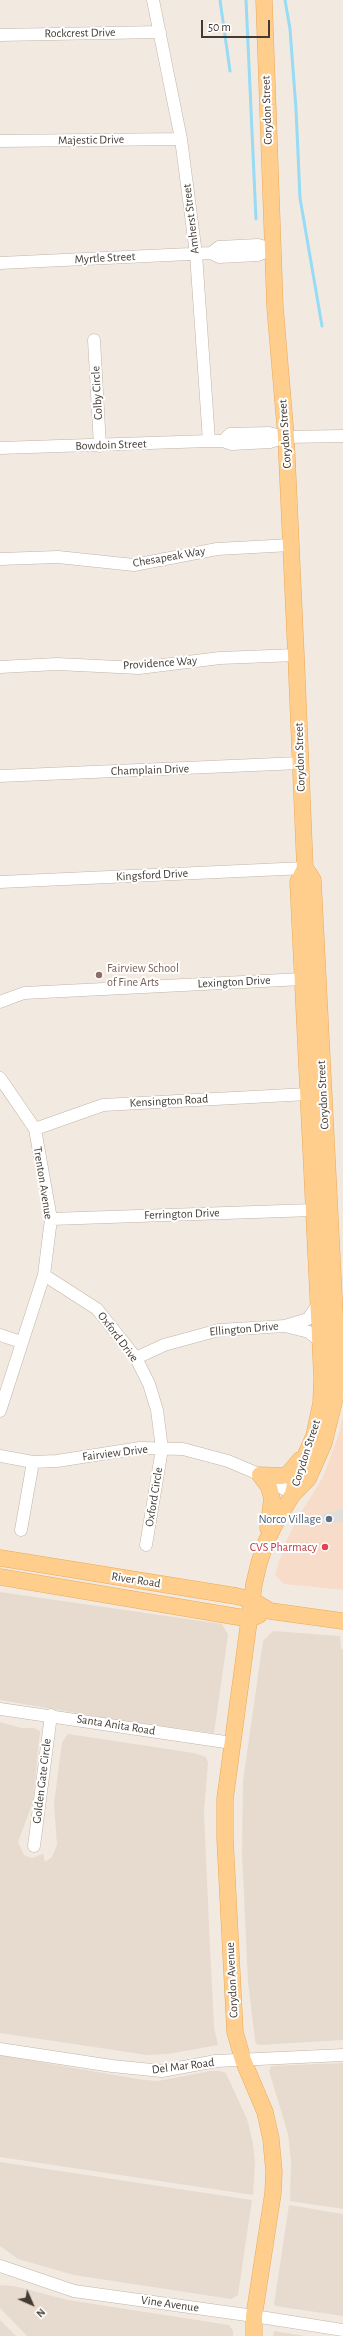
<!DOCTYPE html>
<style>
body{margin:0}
#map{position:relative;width:343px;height:2336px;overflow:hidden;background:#f2eae1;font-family:"Alegreya Sans",sans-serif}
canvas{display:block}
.north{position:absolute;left:12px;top:2284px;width:40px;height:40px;-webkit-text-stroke:3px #fff;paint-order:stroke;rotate:135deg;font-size:11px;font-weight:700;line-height:16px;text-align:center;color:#433a32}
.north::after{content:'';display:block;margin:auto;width:14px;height:18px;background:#433a32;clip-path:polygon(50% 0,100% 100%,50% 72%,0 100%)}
.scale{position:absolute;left:201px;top:20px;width:69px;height:18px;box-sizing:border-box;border:2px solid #433a32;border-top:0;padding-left:5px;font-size:12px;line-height:14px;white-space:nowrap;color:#433a32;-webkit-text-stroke:3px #fff;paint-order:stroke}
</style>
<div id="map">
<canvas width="343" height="2336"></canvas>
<div class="north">N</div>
<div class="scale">50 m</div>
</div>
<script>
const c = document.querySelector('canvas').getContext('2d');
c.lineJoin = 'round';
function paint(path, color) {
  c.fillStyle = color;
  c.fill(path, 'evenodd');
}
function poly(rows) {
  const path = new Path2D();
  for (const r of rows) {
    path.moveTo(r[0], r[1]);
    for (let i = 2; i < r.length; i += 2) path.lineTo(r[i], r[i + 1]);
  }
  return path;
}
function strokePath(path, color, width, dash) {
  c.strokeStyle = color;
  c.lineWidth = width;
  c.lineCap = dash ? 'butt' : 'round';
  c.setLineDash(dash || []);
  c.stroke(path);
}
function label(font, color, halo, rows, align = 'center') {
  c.font = font + ' "Alegreya Sans",sans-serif';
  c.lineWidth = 4;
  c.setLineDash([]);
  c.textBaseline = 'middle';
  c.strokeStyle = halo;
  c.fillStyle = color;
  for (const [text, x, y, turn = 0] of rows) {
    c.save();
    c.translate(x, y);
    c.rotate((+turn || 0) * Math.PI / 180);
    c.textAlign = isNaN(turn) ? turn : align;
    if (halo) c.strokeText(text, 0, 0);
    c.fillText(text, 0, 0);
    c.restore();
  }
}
paint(poly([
 [0,1592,222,1624,228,1635,214,1733,117,1720,0,1700],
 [273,1631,340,1636,341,1649,343,1649,343,2040,260,2045,256,2044,255,2040,248,1982,242,1854,243,1781,263,1641],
 [0,1722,21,1728,34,1728,40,1731,33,1802,18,1842,24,1855,32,1858,43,1854,45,1862,52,1857,57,1845,54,1804,62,1742,68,1734,194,1753,206,1757,208,1763,204,1812,210,1947,214,2027,218,2045,168,2054,147,2055,0,2033],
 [0,2055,144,2080,158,2081,210,2071,220,2071,226,2073,247,2119,253,2143,255,2164,253,2195,0,2157],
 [343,2063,343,2209,290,2201,291,2161,288,2134,269,2071,271,2066],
 [0,2162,252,2200,238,2295,231,2299,74,2275,18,2259,0,2246],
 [289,2205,343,2214,343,2316,275,2306,274,2304],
 [0,2285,14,2286,68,2300,229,2325,233,2331,233,2336,27,2336,0,2308],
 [0,2320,16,2336,0,2336],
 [274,2331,305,2336,273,2336]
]), '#e6dbce');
paint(poly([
 [343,1416,343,1590,284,1584,275,1575,284,1546,297,1519,323,1477,339,1433]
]), '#f7ddc9');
paint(poly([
 [343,1509,343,1522,316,1524,316,1516]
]), '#e1deda');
strokePath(poly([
 [220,0,230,71],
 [246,0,256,219],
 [285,0,290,29,296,109,300,198,322,326]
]), '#97dbf4', 3);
const minor = poly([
 [153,0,181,139,196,254,209,441],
 [0,35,160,32],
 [0,141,181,139],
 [211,253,219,247,258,245,272,249],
 [0,263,211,253,219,257,258,255,272,249],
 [94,340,100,446],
 [223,441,230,434,269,433,286,437,343,436],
 [0,448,209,441,223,441,232,444,270,442,286,437],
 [0,559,58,557,134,565,217,549,291,545],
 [0,667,57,664,139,668,220,658,296,655],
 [0,776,300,763],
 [0,882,305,868],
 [0,1002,24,993,303,979],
 [0,1078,35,1129,51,1219,44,1275,0,1411],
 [35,1129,103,1105,308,1094],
 [51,1219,313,1210],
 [44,1275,97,1309,136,1358,149,1384,157,1410,162,1449,146,1545],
 [288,1325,308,1319,318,1304],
 [0,1335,21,1342],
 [136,1358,164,1345,219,1330,285,1326,309,1332,320,1341,321,1337],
 [0,1456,33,1462,57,1461,140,1448,183,1449,228,1461,254,1472,293,1494],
 [21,1530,33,1462],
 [0,1709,232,1743],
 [34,1846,51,1715],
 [0,2049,112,2066,162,2071,216,2061,343,2055],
 [0,2266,74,2291,254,2316,343,2330]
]);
const major = poly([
 [264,0,275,307,286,437,296,655,305,868,298,882,322,1378,321,1403,314,1436,297,1475,293,1494],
 [260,1475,282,1476,288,1474,300,1460],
 [260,1475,269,1487,272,1499,268,1528],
 [0,1558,236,1596,252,1600,270,1611,343,1621],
 [0,1577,250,1619,259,1615],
 [254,2336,254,2316,273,2193,274,2172,271,2139,265,2112,243,2060,235,2032,225,1839,225,1799,254,1584,259,1563,266,1542,278,1518,293,1494,308,1479,324,1443,335,1398,336,1336,313,880,305,868]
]);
strokePath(minor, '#c0b4a6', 13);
strokePath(major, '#eba956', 17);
strokePath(minor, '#fff', 12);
strokePath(major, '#ffce8d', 16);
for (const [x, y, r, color] of [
 [99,975,4,"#8d6e63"],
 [329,1519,4,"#5c6f8a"],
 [325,1547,4,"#e0444e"]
]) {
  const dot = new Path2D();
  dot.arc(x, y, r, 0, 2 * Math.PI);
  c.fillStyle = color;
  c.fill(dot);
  strokePath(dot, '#fff', 1.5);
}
label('12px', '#433a32', '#fff', [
 ["Rockcrest Drive",80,33,-1],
 ["Corydon Street",267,110,-92],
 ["Majestic Drive",91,140,-1],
 ["Amherst Street",191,219,-97],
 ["Myrtle Street",105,258,-3],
 ["Colby Circle",97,393,-93],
 ["Corydon Street",285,434,-94],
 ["Bowdoin Street",111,445,-2],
 ["Chesapeak Way",169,557,-10],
 ["Providence Way",160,663,-4],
 ["Corydon Street",300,757,-92],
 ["Champlain Drive",150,770,-2],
 ["Kingsford Drive",152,875,-3],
 ["Lexington Drive",234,982,-3],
 ["Corydon Street",323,1095,-93],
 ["Kensington Road",169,1101,-3],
 ["Trenton Avenue",43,1183,81],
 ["Ferrington Drive",182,1214,-2],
 ["Ellington Drive",244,1329,-5],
 ["Oxford Drive",118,1337,53],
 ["Fairview Drive",115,1453,-7],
 ["Corydon Street",306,1453,-72],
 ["Oxford Circle",154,1497,-81],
 ["River Road",136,1580,9],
 ["Santa Anita Road",116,1725,9],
 ["Golden Gate Circle",42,1781,-83],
 ["Corydon Avenue",232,1980,-93],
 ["Del Mar Road",183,2066,-7],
 ["Vine Avenue",170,2304,8]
]);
label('12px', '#785e54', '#fff', [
 ["Fairview School",107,968],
 ["of Fine Arts",107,982]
], 'left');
label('12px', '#4e5e75', '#fff', [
 ["Norco Village",321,1519]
], 'right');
label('12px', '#be3a42', '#fff', [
 ["CVS Pharmacy",317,1547]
], 'right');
</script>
